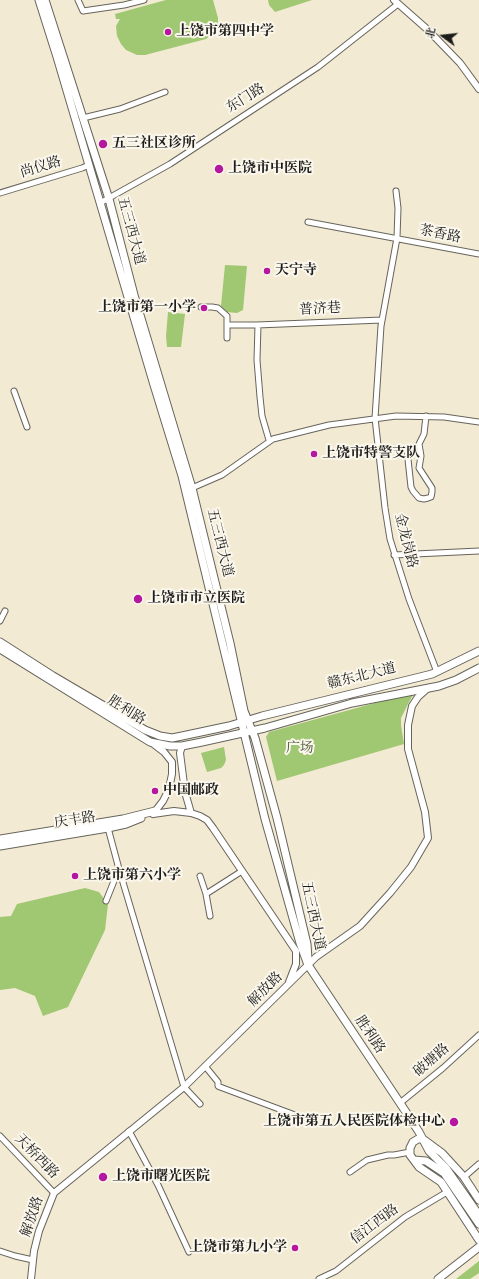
<!DOCTYPE html>
<meta charset="utf-8">
<style>
body{margin:0}
#map{position:relative;width:479px;height:1279px;overflow:hidden;background:#f2ead2;font-family:"IM FELL DW Pica","Noto Serif SC",serif}
canvas{display:block}
.north{position:absolute;left:423px;top:16px;width:40px;height:40px;-webkit-text-stroke:3px #fbf7ec;paint-order:stroke;rotate:285deg;font-size:11px;font-weight:700;line-height:16px;text-align:center;color:#1c1c1c}
.north::after{content:'';display:block;margin:auto;width:14px;height:18px;background:#1c1c1c;clip-path:polygon(50% 0,100% 100%,50% 72%,0 100%)}
</style>
<div id="map">
<canvas width="479" height="1279"></canvas>
<div class="north">北</div>
</div>
<script>
const c = document.querySelector('canvas').getContext('2d');
c.lineJoin = 'round';
function paint(path, color) {
  c.fillStyle = color;
  c.fill(path, 'evenodd');
}
function poly(rows) {
  const path = new Path2D();
  for (const r of rows) {
    path.moveTo(r[0], r[1]);
    for (let i = 2; i < r.length; i += 2) path.lineTo(r[i], r[i + 1]);
  }
  return path;
}
function strokePath(path, color, width, dash) {
  c.strokeStyle = color;
  c.lineWidth = width;
  c.lineCap = dash ? 'butt' : 'round';
  c.setLineDash(dash || []);
  c.stroke(path);
}
function label(font, color, halo, rows, align = 'center') {
  c.font = font + ' "IM FELL DW Pica","Noto Serif SC",serif';
  c.lineWidth = 4;
  c.setLineDash([]);
  c.textBaseline = 'middle';
  c.strokeStyle = halo;
  c.fillStyle = color;
  for (const [text, x, y, turn = 0] of rows) {
    c.save();
    c.translate(x, y);
    c.rotate((+turn || 0) * Math.PI / 180);
    c.textAlign = isNaN(turn) ? turn : align;
    if (halo) c.strokeText(text, 0, 0);
    c.fillText(text, 0, 0);
    c.restore();
  }
}
paint(poly([
 [166,0,213,0,218,18,218,25,215,29,210,36,206,39,145,55,137,55,126,50,121,44,117,36,116,26,120,19,116,19,115,14],
 [268,0,312,0,275,12,269,5],
 [225,265,247,266,243,310,237,313,227,312,221,306],
 [168,312,185,314,181,347,167,347,166,336],
 [415,692,409,702,401,718,401,725,404,744,277,781,266,737,269,732],
 [224,747,226,760,224,765,221,768,207,772,201,753],
 [85,888,99,892,108,904,105,930,68,1007,43,1016,35,996,15,988,0,990,0,917,11,916,17,904],
 [479,1261,479,1273,470,1279,456,1279]
]), '#a0c772');
const minor = poly([
 [78,0,83,11,124,5,144,0],
 [83,118,120,109,165,92],
 [396,191,398,208,397,238,381,326,375,418,385,508,390,539,409,599,437,672],
 [0,193,82,168,89,165],
 [100,203,170,164,318,67,398,4],
 [308,222,479,254],
 [201,307,212,307,218,308,227,316,227,338],
 [228,325,257,325,382,320],
 [258,325,257,360,260,397,262,416,269,440],
 [14,391,27,427],
 [407,450,411,487,413,491,419,498,424,499,428,498,431,497,432,492,432,488,419,468,421,456,419,444,424,434,426,416],
 [192,488,222,475,273,439,329,425,396,416,444,417,479,422],
 [394,555,479,551],
 [0,621,5,611],
 [108,828,119,869,184,1087,200,1104],
 [200,876,206,894,210,916],
 [206,894,242,871],
 [106,901,114,881],
 [205,1066,218,1082,218,1086,220,1087,303,1118],
 [400,1103,443,1068,479,1035],
 [129,1131,158,1185,189,1252],
 [0,1136,54,1193],
 [350,1172,367,1160,388,1155,394,1155,410,1152],
 [464,1177,479,1164],
 [0,1251,15,1256,33,1260],
 [319,1279,336,1271,405,1217,447,1192]
]);
const tertiary = poly([
 [394,0,428,30,460,63,479,89],
 [151,742,164,752,172,762,172,774,169,789,163,801,153,814],
 [182,746,180,753,185,792,191,813],
 [153,814,174,811,191,813,200,816,207,820,213,828,296,951,296,964,289,982],
 [31,1279,34,1251,39,1231,54,1193,184,1087,316,957,360,926,390,893,411,867,428,838,425,812,408,749,408,725,412,706,418,697,428,688]
]);
const secondary = poly([
 [39,0,57,57,154,385,182,476,265,819,300,943,308,965,400,1103,419,1132,429,1151,446,1168,479,1215],
 [45,0,109,199,134,295,192,488,230,643,244,711,255,738,277,818,307,944,308,959],
 [0,642,53,676,145,730,160,736,172,738,182,736,229,726,262,716,432,674,479,651],
 [0,649,150,742,170,746,182,746,202,742,265,728,352,703,439,686,456,680,479,668],
 [0,839,123,819,155,811],
 [0,846,108,828,126,824,141,818],
 [414,1160,426,1161,444,1173,479,1224],
 [479,1200,464,1177,442,1153,423,1139,418,1139,413,1142,410,1148,410,1155,419,1167,441,1182,479,1240],
 [438,1279,479,1247]
]);
strokePath(minor, '#67645c', 7);
strokePath(tertiary, '#67645c', 8);
strokePath(secondary, '#67645c', 9);
strokePath(minor, '#fff', 5);
strokePath(tertiary, '#fff', 6);
strokePath(secondary, '#fff', 7);
for (const [x, y, r, color] of [
 [168,32,4,"#b5179e"],
 [103,144,5,"#b5179e"],
 [219,169,5,"#b5179e"],
 [267,271,4,"#b5179e"],
 [204,308,4,"#b5179e"],
 [314,454,4,"#b5179e"],
 [138,599,5,"#b5179e"],
 [155,791,4,"#b5179e"],
 [75,876,4,"#b5179e"],
 [454,1122,5,"#b5179e"],
 [103,1177,5,"#b5179e"],
 [295,1248,4,"#b5179e"]
]) {
  const dot = new Path2D();
  dot.arc(x, y, r, 0, 2 * Math.PI);
  c.fillStyle = color;
  c.fill(dot);
  strokePath(dot, '#fbf7ec', 1.5);
}
label('bold 14px', '#1c1c1c', '#fbf7ec', [
 ["上饶市第四中学",176,32],
 ["五三社区诊所",112,144],
 ["上饶市中医院",228,169],
 ["天宁寺",275,271],
 ["上饶市第一小学",196,308,"right"],
 ["上饶市特警支队",322,454],
 ["上饶市市立医院",147,599],
 ["中国邮政",163,791],
 ["上饶市第六小学",83,876],
 ["上饶市第五人民医院体检中心",445,1122,"right"],
 ["上饶市曙光医院",112,1177],
 ["上饶市第九小学",287,1248,"right"]
], 'left');
label('14px', '#1c1c1c', '#fbf7ec', [
 ["东门路",246,99,-32],
 ["尚仪路",41,168,-17],
 ["五三西大道",130,231,75],
 ["茶香路",440,235,11],
 ["普济巷",320,310,-3],
 ["金龙岗路",405,541,76],
 ["五三西大道",219,543,76],
 ["赣东北大道",362,677,-14],
 ["胜利路",126,711,32],
 ["庆丰路",75,821,-9],
 ["五三西大道",312,916,78],
 ["解放路",266,990,-45],
 ["胜利路",369,1035,56],
 ["破塘路",432,1061,-41],
 ["天桥西路",36,1157,46],
 ["解放路",33,1217,-71],
 ["信江西路",375,1225,-37]
]);
label('14px', '#4a583a', '#fbf7ec', [
 ["广场",300,749]
]);
</script>
